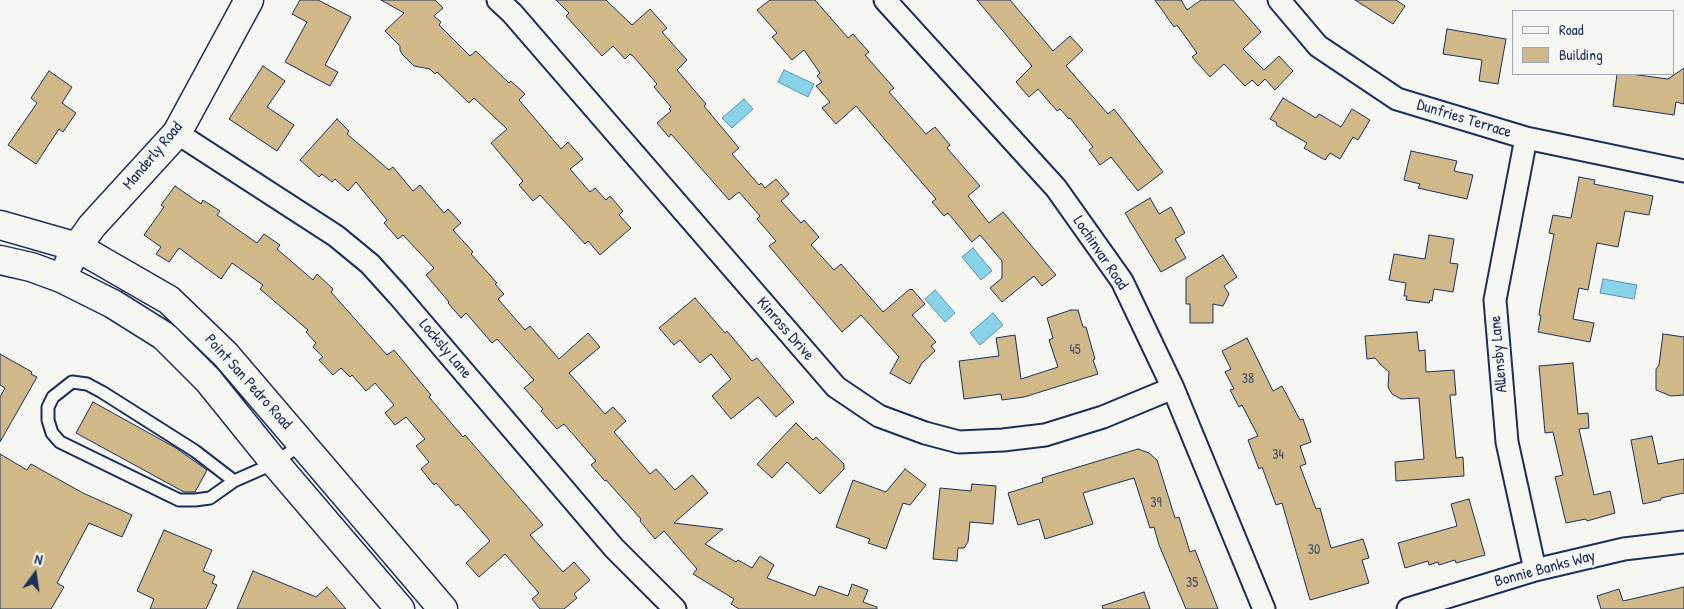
<!DOCTYPE html>
<style>
body{margin:0}
#map{position:relative;width:1684px;height:609px;overflow:hidden;background:#f6f6f2;font-family:"Patrick Hand",sans-serif}
canvas{display:block}
.legend{position:absolute;left:1512px;top:10px;width:162px;height:65px;box-sizing:border-box;background:#f6f6f2;border:1px solid #9ea6b7;margin:0;padding:6px 9px;list-style:none;font-size:15px;color:#1b2f5e}
.legend li{display:flex;align-items:center;gap:10px;height:25px}
.legend b{width:25px;border:1px solid #9ea6b7}
.north{position:absolute;left:10px;top:549px;width:50px;height:50px;-webkit-text-stroke:4px #f6f6f2;paint-order:stroke;rotate:14deg;font-size:14px;font-weight:700;line-height:20px;text-align:center;color:#1b2f5e}
.north::after{content:'';display:block;margin:auto;width:18px;height:22px;background:#1b2f5e;clip-path:polygon(50% 0,100% 100%,50% 72%,0 100%)}
</style>
<div id="map">
<canvas width="1684" height="609"></canvas>
<ul class="legend">
<li><b style="height:6px;background:#f6f6f2"></b>Road</li>
<li><b style="height:14px;background:#d1b888"></b>Building</li>
</ul>
<div class="north">N</div>
</div>
<script>
const c = document.querySelector('canvas').getContext('2d');
c.lineJoin = 'round';
function paint(path, color) {
  c.fillStyle = color;
  c.fill(path, 'evenodd');
}
function poly(rows) {
  const path = new Path2D();
  for (const r of rows) {
    path.moveTo(r[0], r[1]);
    for (let i = 2; i < r.length; i += 2) path.lineTo(r[i], r[i + 1]);
  }
  return path;
}
function strokePath(path, color, width, dash) {
  c.strokeStyle = color;
  c.lineWidth = width;
  c.lineCap = dash ? 'butt' : 'round';
  c.setLineDash(dash || []);
  c.stroke(path);
}
function label(font, color, halo, rows, align = 'center') {
  c.font = font + ' "Patrick Hand",sans-serif';
  c.lineWidth = 4;
  c.setLineDash([]);
  c.textBaseline = 'middle';
  c.strokeStyle = halo;
  c.fillStyle = color;
  for (const [text, x, y, turn = 0] of rows) {
    c.save();
    c.translate(x, y);
    c.rotate((+turn || 0) * Math.PI / 180);
    c.textAlign = isNaN(turn) ? turn : align;
    if (halo) c.strokeText(text, 0, 0);
    c.fillText(text, 0, 0);
    c.restore();
  }
}
const water = poly([
 [784,70,814,84,808,97,778,82,784,70],
 [744,99,753,109,732,128,722,118,744,99],
 [973,248,992,271,981,280,962,257,973,248],
 [1603,279,1637,285,1634,299,1600,293,1603,279],
 [935,290,955,313,945,322,925,299,935,290],
 [993,313,1003,325,980,345,970,333,993,313]
]);
paint(water, '#88d3e8');
strokePath(water, '#5c91b1', 1);
const building = poly([
 [300,0,318,0,351,17,325,65,338,72,330,86,285,62,307,22,292,14,300,0],
 [381,0,435,0,443,8,434,16,441,22,439,25,470,56,476,51,509,83,511,81,525,94,519,100,561,149,568,142,583,159,570,169,590,192,595,188,606,200,610,196,623,211,619,215,631,228,600,255,588,241,585,244,540,195,533,201,519,185,523,181,491,143,507,129,474,98,469,103,437,72,435,74,430,69,414,66,402,54,400,50,400,46,385,31,404,13,381,0],
 [556,0,606,0,632,25,650,9,667,28,662,32,687,60,677,70,706,104,704,106,739,148,732,154,759,185,761,183,765,188,776,179,789,194,781,201,801,223,804,220,819,237,811,245,834,270,841,264,883,312,910,289,911,290,912,289,925,304,912,315,936,342,931,346,935,351,922,363,910,384,890,373,899,357,861,315,842,332,769,246,776,241,757,219,760,216,739,192,729,200,671,134,669,137,657,123,671,111,669,109,671,107,654,87,657,84,633,56,630,54,625,59,613,46,602,56,566,16,569,13,556,0],
 [770,0,815,0,848,38,853,34,869,52,865,55,894,88,889,92,926,134,935,127,950,145,947,148,980,186,968,196,989,223,1003,212,1056,275,1042,286,1034,276,1002,302,990,288,1002,278,1002,261,980,235,972,242,948,213,944,216,932,202,936,199,856,106,836,124,822,108,830,102,816,86,822,82,817,76,820,73,804,50,792,60,772,37,777,33,757,10,770,0],
 [977,0,1010,0,1053,51,1070,36,1083,50,1066,66,1108,114,1114,109,1163,172,1138,191,1111,157,1100,165,1089,150,1093,147,1070,118,1069,119,1060,109,1057,111,1038,89,1029,97,1016,82,1032,66,977,0],
 [1155,0,1181,0,1187,10,1201,0,1233,0,1261,32,1243,49,1264,70,1279,56,1293,71,1275,90,1265,79,1258,86,1252,80,1245,86,1224,64,1210,77,1192,57,1197,53,1177,25,1174,27,1155,0],
 [1355,0,1396,0,1405,6,1393,24,1355,0],
 [1447,29,1506,39,1498,84,1479,81,1482,60,1443,54,1447,29],
 [263,66,285,81,267,107,294,125,277,151,229,119,263,66],
 [1684,68,1684,104,1676,102,1674,115,1613,106,1617,74,1631,74,1668,79,1684,68],
 [49,71,72,87,62,103,76,113,63,132,59,129,36,164,8,145,37,103,31,98,49,71],
 [1283,98,1316,118,1319,114,1341,127,1352,109,1370,120,1358,140,1353,137,1340,159,1330,153,1325,160,1304,148,1307,143,1276,125,1277,123,1270,119,1283,98],
 [337,119,349,131,347,134,389,170,393,167,413,191,420,185,444,213,448,209,461,223,453,230,473,252,471,254,497,283,495,284,504,294,498,299,525,330,530,326,559,359,588,333,600,347,569,373,605,414,613,407,626,421,614,432,650,474,656,469,675,490,692,475,708,493,674,523,723,529,705,544,736,562,738,560,752,568,760,556,774,565,767,578,815,596,819,586,848,596,852,584,868,590,863,602,877,607,877,609,739,609,731,604,734,599,693,574,697,569,664,531,655,539,640,521,641,519,606,480,605,481,591,465,596,461,564,424,557,429,541,411,543,409,524,388,534,380,497,339,492,343,466,313,461,318,448,303,449,302,426,275,434,268,403,235,398,239,384,223,387,220,356,182,348,191,335,179,332,182,322,174,319,177,300,160,337,119],
 [1411,151,1457,161,1454,171,1473,175,1467,199,1418,188,1420,184,1404,180,1411,151],
 [1579,177,1595,180,1594,184,1653,196,1649,215,1625,211,1618,247,1597,243,1588,290,1579,288,1573,319,1594,323,1590,342,1538,332,1541,316,1539,315,1540,308,1554,234,1549,233,1553,215,1571,218,1579,177],
 [175,186,201,204,203,200,220,211,217,215,257,243,264,234,280,245,277,249,313,280,317,274,333,289,331,292,387,355,394,350,431,395,429,397,463,437,465,435,543,525,530,535,563,572,574,562,590,580,574,594,577,598,564,609,540,609,532,599,539,593,505,554,479,577,466,563,490,541,458,504,456,506,436,483,434,485,421,469,429,462,416,446,425,439,406,417,395,425,385,413,394,405,375,383,366,391,352,375,350,377,341,368,333,375,319,360,323,357,313,347,316,343,306,332,308,330,260,289,263,285,232,263,221,279,179,248,169,262,156,254,161,247,144,235,164,207,161,205,175,186],
 [1150,198,1159,214,1171,207,1185,233,1175,239,1186,258,1161,272,1125,213,1150,198],
 [1429,235,1454,239,1450,263,1458,264,1453,292,1434,289,1432,301,1430,300,1429,303,1406,300,1407,296,1404,296,1406,283,1389,280,1394,254,1425,259,1429,235],
 [1223,255,1237,277,1224,286,1229,294,1223,306,1213,304,1213,323,1190,323,1190,304,1186,304,1186,278,1223,255],
 [695,298,725,333,727,331,752,361,757,358,794,402,776,417,758,397,731,419,712,396,731,379,711,354,700,363,680,340,674,345,659,328,695,298],
 [1071,310,1078,310,1083,327,1086,327,1095,359,1093,360,1098,374,1024,397,1002,400,1001,394,964,399,959,361,999,356,996,338,1015,335,1021,379,1058,367,1049,340,1053,338,1047,318,1071,310],
 [1417,332,1419,351,1425,350,1426,372,1454,370,1456,395,1450,395,1456,458,1463,457,1464,476,1396,481,1395,462,1424,459,1419,398,1401,399,1392,394,1388,387,1389,372,1381,365,1375,358,1367,359,1365,336,1417,332],
 [1663,334,1684,337,1684,395,1671,396,1656,390,1656,369,1659,365,1663,334],
 [1247,338,1273,391,1282,386,1300,420,1303,419,1311,442,1300,446,1306,464,1300,466,1316,509,1320,508,1331,548,1363,539,1369,558,1362,560,1369,583,1310,600,1282,503,1276,505,1262,467,1259,469,1248,440,1258,436,1242,405,1239,407,1230,390,1234,389,1225,372,1231,369,1222,351,1247,338],
 [0,354,32,372,31,374,37,377,0,442,0,397,5,388,0,385,0,354],
 [1573,363,1578,414,1588,413,1589,428,1579,429,1594,495,1610,491,1615,513,1587,521,1586,519,1566,523,1555,477,1563,475,1553,432,1545,433,1539,366,1573,363],
 [93,402,176,448,207,470,195,492,184,492,76,433,93,402],
 [796,423,813,440,816,437,844,464,844,469,820,494,787,462,772,478,757,464,796,423],
 [1652,436,1658,464,1684,459,1684,493,1661,498,1661,500,1643,504,1631,440,1652,436],
 [1138,449,1149,453,1157,460,1175,518,1179,517,1190,552,1195,550,1218,609,1186,609,1159,545,1154,527,1150,528,1134,478,1083,493,1093,524,1045,539,1039,519,1018,525,1008,493,1043,482,1042,478,1138,449],
 [0,454,27,470,31,464,83,493,132,515,122,537,89,523,57,583,64,587,51,609,0,609,0,454],
 [905,469,926,485,910,505,903,503,886,549,868,543,870,539,836,527,853,480,886,492,905,469],
 [972,484,996,486,993,524,970,522,968,542,964,548,958,548,957,561,933,559,940,488,971,491,972,484],
 [1469,499,1485,555,1456,563,1455,560,1439,565,1438,562,1429,565,1428,561,1405,568,1398,543,1457,526,1451,504,1469,499],
 [164,530,212,550,203,571,215,576,212,583,217,585,206,609,150,609,154,599,137,591,164,530],
 [253,571,316,597,327,587,346,609,237,609,253,571],
 [1684,587,1684,609,1601,609,1597,596,1619,589,1623,601,1684,587],
 [1144,592,1150,609,1103,609,1102,606,1144,592]
]);
paint(building, '#d1b888');
strokePath(building, '#1b2f5e', 1);
const lane = poly([
 [234,481,195,451,102,392,87,384,72,382,53,397,48,407,48,420,52,433,60,442,179,500,195,500,210,498,234,481,275,463,301,444]
]);
const street = poly([
 [498,0,512,13,836,387,879,416,925,433,959,442,1003,440,1045,435,1103,417,1173,388],
 [885,0,1056,188,1122,281,1173,388,1264,609],
 [1279,0,1318,46,1397,99,1526,138,1684,171],
 [177,133,336,236,370,264,398,295,614,548,675,609],
 [1526,138,1495,300,1507,442,1535,570],
 [1408,609,1535,570,1624,549,1684,542]
]);
const secondary = poly([
 [0,225,77,247,169,300,226,355,443,609],
 [0,260,31,267,61,278,113,304,164,336,208,380,275,463,400,609],
 [69,263,77,247,92,226,177,133,249,0]
]);
strokePath(lane, '#1b2f5e', 15);
strokePath(street, '#1b2f5e', 25);
strokePath(secondary, '#1b2f5e', 31);
strokePath(lane, '#f6f6f2', 11);
strokePath(street, '#f6f6f2', 21);
strokePath(secondary, '#f6f6f2', 28);
label('14px', '#485168', null, [
 ["45",1075,350],
 ["38",1248,379],
 ["34",1278,455],
 ["39",1156,503],
 ["30",1314,550],
 ["35",1192,583]
]);
label('16px', '#1b2f5e', '#f6f6f2', [
 ["Dunfries Terrace",1464,119,17],
 ["Manderly Road",153,156,-50],
 ["Lochinvar Road",1100,253,56],
 ["Kinross Drive",785,329,49],
 ["Locksly Lane",445,349,50],
 ["Allensby Lane",1499,354,-95],
 ["Point San Pedro Road",248,382,48],
 ["Bonnie Banks Way",1545,569,-15]
]);
</script>
